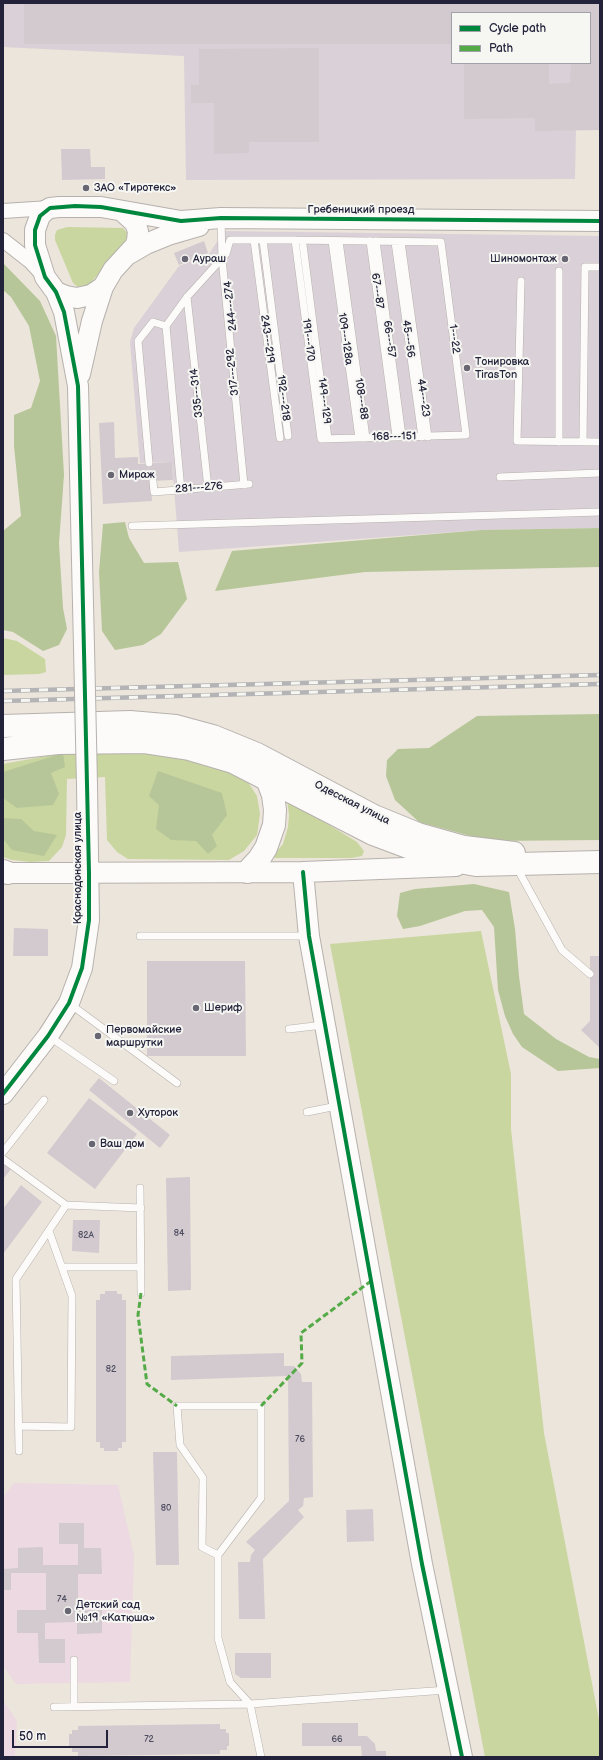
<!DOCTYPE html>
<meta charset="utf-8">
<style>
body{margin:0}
#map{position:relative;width:603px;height:1760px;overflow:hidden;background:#ece5db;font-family:"Balsamiq Sans",sans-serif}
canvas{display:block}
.frame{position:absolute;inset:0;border:4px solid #22223b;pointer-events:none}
.legend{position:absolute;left:451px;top:12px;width:140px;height:52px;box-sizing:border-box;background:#f6f6f2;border:1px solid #a1a1a9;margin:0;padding:5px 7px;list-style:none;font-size:12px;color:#22223b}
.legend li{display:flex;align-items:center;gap:8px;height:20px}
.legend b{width:20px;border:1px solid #a1a1a9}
.scale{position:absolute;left:12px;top:1730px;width:96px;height:18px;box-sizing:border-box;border:2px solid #22223b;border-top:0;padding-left:5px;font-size:12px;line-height:14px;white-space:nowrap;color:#22223b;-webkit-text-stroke:3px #f6f6f2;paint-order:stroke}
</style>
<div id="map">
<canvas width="603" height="1760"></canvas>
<div class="frame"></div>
<ul class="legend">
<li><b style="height:5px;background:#00873e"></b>Cycle path</li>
<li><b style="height:5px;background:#53aa46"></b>Path</li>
</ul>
<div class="scale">50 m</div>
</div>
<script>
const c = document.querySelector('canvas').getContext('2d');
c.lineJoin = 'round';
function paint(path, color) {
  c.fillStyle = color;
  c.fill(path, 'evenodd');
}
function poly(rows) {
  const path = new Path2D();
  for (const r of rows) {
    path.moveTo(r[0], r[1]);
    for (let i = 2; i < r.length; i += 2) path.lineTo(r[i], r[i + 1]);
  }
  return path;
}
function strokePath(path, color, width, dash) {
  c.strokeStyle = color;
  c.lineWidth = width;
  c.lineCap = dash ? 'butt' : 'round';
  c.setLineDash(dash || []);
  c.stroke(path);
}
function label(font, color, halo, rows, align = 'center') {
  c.font = font + ' "Balsamiq Sans",sans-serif';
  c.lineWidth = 4;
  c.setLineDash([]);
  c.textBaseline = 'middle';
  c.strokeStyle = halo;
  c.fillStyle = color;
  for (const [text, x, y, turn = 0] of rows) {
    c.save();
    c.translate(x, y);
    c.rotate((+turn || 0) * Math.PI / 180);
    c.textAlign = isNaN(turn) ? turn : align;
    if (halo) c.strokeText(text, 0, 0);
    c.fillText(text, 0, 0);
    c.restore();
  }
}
paint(poly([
 [14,1483,118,1485,134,1556,130,1682,16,1684,3,1666,3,1497],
 [3,1700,17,1721,15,1757,3,1757]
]), '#edd9e2');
paint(poly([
 [3,3,600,3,600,126,576,127,575,179,186,180,184,56,3,47],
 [452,13,590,13,590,63,452,63],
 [224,231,600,236,600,528,482,530,179,552,172,462,140,463,130,342,134,328,179,266,209,254]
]), '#dad0d7');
paint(poly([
 [67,227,123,228,128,234,128,240,88,286,78,287,73,283,55,240,55,235,57,230],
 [3,638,17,641,45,659,46,672,39,674,3,675],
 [157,752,234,770,248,782,257,796,260,814,257,835,244,851,229,860,128,859,117,852,107,840,105,777,67,779,66,835,62,847,49,861,31,862,12,860,3,857,3,764,63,753],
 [287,799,357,842,364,851,362,856,351,858,271,858,283,844,288,827,289,815],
 [481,931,511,1074,511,1129,544,1433,600,1725,600,1757,485,1757,330,944]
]), '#c9d6a0');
paint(poly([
 [3,263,40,301,56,336,64,475,59,543,63,608,67,629,59,645,43,651,13,632,3,630,3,531,21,516,14,446,14,415,31,408,40,381,29,326,11,297,3,290],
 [125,522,129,538,144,563,178,562,187,599,161,634,143,645,115,650,102,631,99,572,103,524],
 [600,528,600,567,365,572,215,591,232,551,482,530],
 [600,714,600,840,489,841,419,822,395,800,386,776,387,760,398,749,429,748,477,716],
 [63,753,65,767,51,773,59,794,53,805,17,808,3,798,3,772],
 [158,771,222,793,227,815,212,835,217,846,208,854,196,841,171,840,156,829,159,805,149,796],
 [3,818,21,819,34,831,57,835,44,856,12,850,3,839],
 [474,884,509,892,515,929,519,976,524,1014,556,1039,589,1057,600,1059,600,1068,558,1071,522,1047,513,1034,505,1016,498,990,494,927,482,910,465,911,420,926,403,929,397,916,400,893,415,889]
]), '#b6c698');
paint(poly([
 [24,3,600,3,600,130,535,131,535,118,464,119,464,63,549,63,549,84,570,83,571,63,590,63,590,13,452,13,452,44,24,44],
 [319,48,319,142,249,142,249,153,214,154,214,103,191,103,191,85,199,85,199,49],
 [61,149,90,149,91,167,105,167,105,179,62,180],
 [204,241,208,253,179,265,174,253],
 [114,422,115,458,138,457,138,464,172,462,173,480,151,481,152,501,103,504,99,423],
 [14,928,48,929,48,956,13,956],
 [590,956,600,956,600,1048,581,1030,590,1021],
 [147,961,245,961,246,1056,147,1056],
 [99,1078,170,1135,160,1148,89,1090],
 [89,1098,137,1134,95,1189,47,1153],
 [3,1161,12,1168,3,1179],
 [190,1177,191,1290,168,1291,166,1178],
 [21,1185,42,1202,3,1254,3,1209],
 [73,1220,100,1220,99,1253,72,1251],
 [105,1291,117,1291,117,1294,122,1294,122,1300,126,1300,126,1442,122,1442,122,1448,118,1448,118,1451,104,1451,104,1448,100,1448,100,1442,96,1442,96,1300,100,1300,100,1294,105,1294],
 [284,1353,284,1366,294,1366,301,1374,302,1382,312,1382,313,1497,304,1498,303,1506,298,1510,304,1517,263,1559,265,1619,239,1619,238,1562,250,1562,251,1555,255,1550,246,1542,289,1501,288,1376,171,1380,171,1356],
 [153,1452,177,1452,179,1565,156,1565],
 [373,1509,374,1541,347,1542,346,1510],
 [59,1523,84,1523,84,1548,101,1548,102,1574,78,1574,78,1610,102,1610,102,1633,77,1634,77,1622,45,1623,45,1639,65,1639,65,1663,39,1663,38,1633,17,1633,17,1610,46,1610,46,1573,11,1573,11,1590,3,1590,3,1569,18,1568,18,1548,43,1547,43,1565,78,1565,78,1544,59,1544],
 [235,1653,271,1653,271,1678,241,1678,235,1674],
 [302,1723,358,1723,358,1736,367,1736,375,1744,376,1751,386,1751,386,1757,362,1757,361,1746,302,1746],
 [220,1724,220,1729,226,1729,226,1733,229,1733,229,1746,227,1746,227,1750,220,1750,220,1754,78,1756,78,1752,72,1752,72,1748,69,1748,69,1734,72,1734,72,1730,78,1730,78,1726]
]), '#d2cacf');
const lane = poly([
 [221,218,222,258,244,485],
 [254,240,280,438],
 [263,240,288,436],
 [332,241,359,438],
 [339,241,366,438],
 [370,241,396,436],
 [376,241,402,436],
 [395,242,422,437],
 [401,242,428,437],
 [303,245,328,439],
 [559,271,559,442],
 [521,281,517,441,600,442],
 [187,297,208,488],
 [583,442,585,267,600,267],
 [149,463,138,341,153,322,166,326],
 [500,477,600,473],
 [153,481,154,492,249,484],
 [181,490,166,326,187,297,226,254,230,240,295,240,441,242,466,435,321,439,295,240],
 [132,526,600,512],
 [517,868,562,950,590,974],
 [140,936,309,936],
 [70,1004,177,1083],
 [289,1029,323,1025],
 [50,1037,114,1081],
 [307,1112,337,1106],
 [3,1152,44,1100],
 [3,1159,66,1205,141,1208],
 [140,1188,141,1293],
 [62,1267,141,1267],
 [18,1426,71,1427,72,1296,49,1231],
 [19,1451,16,1279,66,1205],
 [218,1555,202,1547,203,1478,180,1445,177,1406,261,1406,261,1498,218,1555,218,1638,230,1682,250,1704,261,1757],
 [74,1660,74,1706],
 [54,1707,250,1704,447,1690]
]);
const street = poly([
 [3,211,50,208],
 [3,240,31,262,42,274]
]);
const secondary = poly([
 [127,255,146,244,168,235,199,226],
 [56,292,66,296,77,298,91,295,103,287],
 [80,374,92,321,103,287,113,270,135,246,137,241,138,231,135,223,122,211],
 [84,647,78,386,64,312,56,292,45,277,35,245,35,230,40,216,45,211,50,208,59,207,101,207,181,221,221,218,600,221],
 [303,872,309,936,422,1564,462,1757],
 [8,873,303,872,456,866],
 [3,1094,48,1036,69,1003,82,968,89,920,87,785]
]);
const primary = poly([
 [3,726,130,722,176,726,213,736,257,754,374,816,418,834,464,847,514,853],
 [3,749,58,743,143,742,189,749,233,762,373,834,437,858,476,865,600,862],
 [3,871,8,873],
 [247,872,259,859,266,848,274,825,275,810,273,795,264,771]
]);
strokePath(lane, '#b6b1ad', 8);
strokePath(street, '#b6b1ad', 16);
strokePath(secondary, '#b6b1ad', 22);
strokePath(primary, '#b6b1ad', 24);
strokePath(lane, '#fcfbfa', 7);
strokePath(street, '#fcfbfa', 14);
strokePath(secondary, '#fcfbfa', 20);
strokePath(primary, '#fcfbfa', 22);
const rail = poly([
 [3,691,600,675],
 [3,701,600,684]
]);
strokePath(rail, '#b4b3b5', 4.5);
strokePath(rail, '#f6f6f2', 3, [9]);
const secondaryBridge = poly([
 [84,647,87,785]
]);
strokePath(secondaryBridge, '#b6b1ad', 22, []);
strokePath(secondaryBridge, '#fcfbfa', 20);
strokePath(poly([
 [141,1293,138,1315,147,1384,177,1406],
 [261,1406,302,1363,301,1333,371,1281]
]), '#53aa46', 3, [6, 3]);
strokePath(poly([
 [303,872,309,936,422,1564,462,1757],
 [3,1094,48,1036,69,1003,82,968,89,920,89,873,78,386,64,312,56,292,45,277,35,245,35,230,40,216,50,208,75,206,101,207,181,221,221,218,600,221]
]), '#00873e', 4);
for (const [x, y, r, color] of [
 [86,188,4,"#696673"],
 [185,259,4,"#696673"],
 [565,259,4,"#696673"],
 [467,368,4,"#696673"],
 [111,475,4,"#696673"],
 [196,1008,4,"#696673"],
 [98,1036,4,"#696673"],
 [130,1113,4,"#696673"],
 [92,1144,4,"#696673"],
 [68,1611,4,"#696673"]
]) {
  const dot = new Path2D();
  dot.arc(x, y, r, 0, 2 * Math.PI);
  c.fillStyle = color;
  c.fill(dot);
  strokePath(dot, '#f6f6f2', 1.5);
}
label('9px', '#4e4c60', null, [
 ["84",179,1234],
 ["82А",86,1236],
 ["82",111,1370],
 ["76",300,1440],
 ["80",166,1509],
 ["74",62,1600],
 ["72",149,1740],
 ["66",337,1740]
]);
label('11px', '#22223b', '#f6f6f2', [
 ["ЗАО «Тиротекс»",94,188],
 ["Аураш",193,259],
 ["Шиномонтаж",557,259,"right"],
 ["Тонировка",475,362],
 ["TirasTon",475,375],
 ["Мираж",119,475],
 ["Шериф",204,1008],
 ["Первомайские",106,1030],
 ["маршрутки",106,1043],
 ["Хуторок",138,1113],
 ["Ваш дом",100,1144],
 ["Детский сад",76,1605],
 ["№19 «Катюша»",76,1618]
], 'left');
label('11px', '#22223b', '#f6f6f2', [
 ["Гребеницкий проезд",361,210],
 ["67---87",377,291,82],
 ["244---274",231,306,-96],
 ["243---219",267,339,82],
 ["109---128а",345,339,82],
 ["66---57",389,339,82],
 ["45---56",408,339,82],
 ["1---22",454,339,83],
 ["191---170",308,340,83],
 ["317---292",233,372,-96],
 ["335---314",197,393,-96],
 ["192---218",283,398,83],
 ["44---23",423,398,82],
 ["108---88",361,399,82],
 ["149---129",324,401,83],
 ["168---151",394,437,-1],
 ["281---276",199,488,-4],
 ["Одесская улица",352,803,27],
 ["Краснодонская улица",78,868,-90]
]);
</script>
